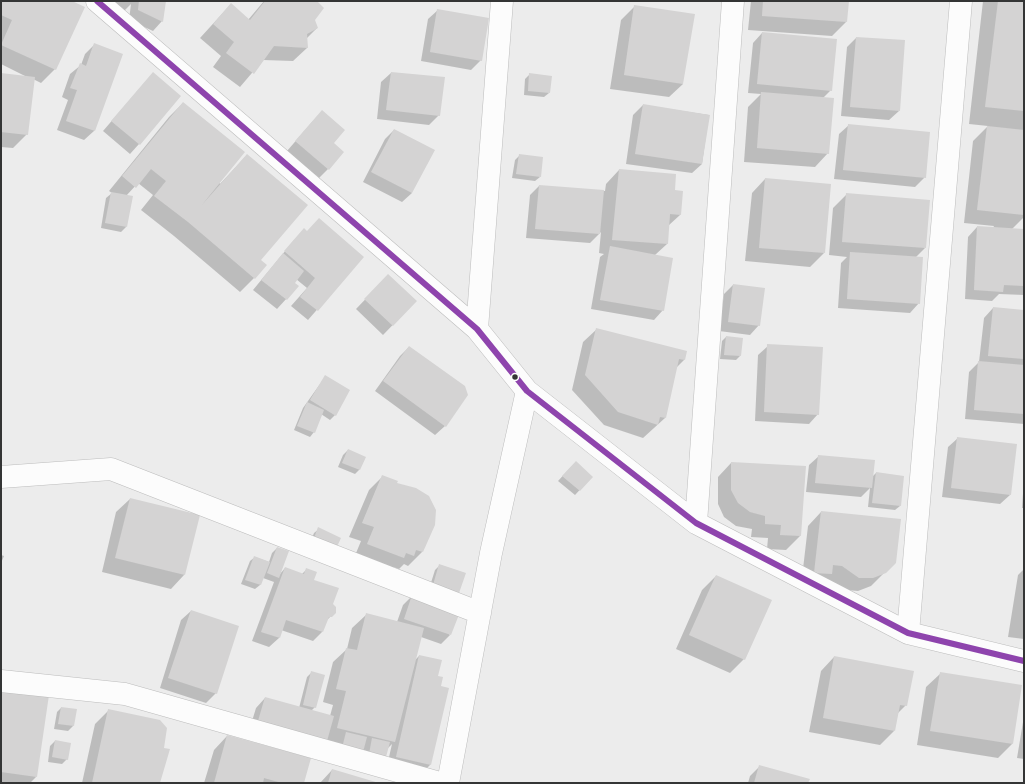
<!DOCTYPE html>
<style>
body{margin:0}
#map{position:relative;width:1025px;height:784px;overflow:hidden;background:#ececec;font-family:"Exo 2",sans-serif}
canvas{display:block}
.frame{position:absolute;inset:0;border:2px solid #343535;pointer-events:none}
</style>
<div id="map">
<canvas width="1025" height="784"></canvas>
<div class="frame"></div>
</div>
<script>
const c = document.querySelector('canvas').getContext('2d');
c.lineJoin = 'round';
function paint(path, color) {
  c.fillStyle = color;
  c.fill(path, 'evenodd');
}
function poly(rows) {
  const path = new Path2D();
  for (const r of rows) {
    path.moveTo(r[0], r[1]);
    for (let i = 2; i < r.length; i += 2) path.lineTo(r[i], r[i + 1]);
  }
  return path;
}
function strokePath(path, color, width, dash) {
  c.strokeStyle = color;
  c.lineWidth = width;
  c.lineCap = dash ? 'butt' : 'round';
  c.setLineDash(dash || []);
  c.stroke(path);
}
paint(poly([
 [1,1,70,1,55,69,41,83,33,79,27,134,13,148,1,147,1,74,27,77,1,64],
 [110,1,165,1,162,21,153,31,129,20,131,4,123,12],
 [264,1,315,1,314,20,317,28,306,39,307,48,293,61,263,60,240,87,213,67,221,56,200,38,231,4,248,20],
 [751,1,848,1,846,22,832,36,748,30],
 [983,1,1024,1,1024,217,1012,229,1024,230,1024,295,999,294,992,301,965,299,968,237,977,227,993,228,994,226,964,223,973,141,988,126,969,124],
 [635,6,683,84,669,97,610,89,621,20],
 [438,10,481,60,471,70,421,61,428,19],
 [762,33,831,90,823,98,828,153,815,167,744,162,748,107,761,94,748,93,753,43],
 [856,38,899,111,889,120,841,116,847,47],
 [94,45,122,55,94,131,84,140,57,130,68,100,62,97,70,74,81,65,85,54],
 [153,73,139,144,130,154,103,131],
 [391,73,443,78,439,115,429,125,377,119,381,82],
 [530,74,549,93,544,97,524,95,525,79],
 [183,103,220,184,247,155,259,260,254,278,240,292,174,236,141,210,153,195,138,183,126,196,131,197,126,227,121,232,101,228,106,198,112,193,109,191,169,117],
 [643,105,709,115,702,164,692,173,626,164,633,115],
 [313,121,328,169,319,178,287,151],
 [849,125,925,177,915,187,834,179,839,134],
 [394,130,412,193,402,202,363,182,385,139],
 [520,155,540,177,535,181,512,178,515,160],
 [619,170,674,191,680,215,668,226,667,244,655,255,663,310,654,320,591,309,600,257,604,254,599,253,601,232,590,243,526,238,530,195,539,186,605,191,606,184],
 [765,179,824,253,810,267,745,261,752,193],
 [847,194,925,248,916,257,919,303,910,313,838,308,841,263,847,257,829,255,833,208],
 [307,232,363,257,308,320,291,306,307,288,296,279,294,283,298,286,277,309,253,290,295,239],
 [379,285,416,301,383,335,356,309],
 [733,285,759,325,750,335,719,331,724,294],
 [993,308,1024,311,1024,424,965,419,969,372,979,362,984,318],
 [597,329,686,352,684,360,676,368,665,418,643,438,604,425,572,390,583,342],
 [726,337,740,356,736,360,720,359,722,341],
 [768,346,818,414,809,424,755,421,758,355],
 [409,347,445,426,435,435,375,391,400,356],
 [325,377,335,415,330,420,321,414,314,432,310,437,294,430,303,408],
 [958,438,1010,495,1000,504,942,497,948,447],
 [348,450,365,458,359,470,355,474,338,467,343,455],
 [819,456,872,477,876,473,900,506,895,510,868,507,870,488,861,497,806,492,809,465],
 [731,463,805,467,800,536,786,550,767,549,768,538,751,537,752,529,736,526,724,517,718,504,718,477],
 [571,467,592,477,575,495,558,481],
 [383,476,434,525,422,552,408,566,404,564,399,569,393,567,389,571,354,558,361,541,349,537,369,490],
 [1024,479,1024,508,1022,508],
 [130,499,199,516,184,575,171,589,102,572,116,512],
 [821,512,895,562,871,586,858,591,801,586,808,526],
 [319,529,330,555,309,545,314,533],
 [277,548,280,574,285,568,302,574,306,570,332,604,335,612,326,621,322,632,313,641,281,630,279,638,269,647,252,641,274,582,263,578,260,585,255,589,241,584,250,561,255,557,269,562,272,553],
 [1,555,4,556,1,563],
 [440,565,464,573,429,589,435,570],
 [1024,569,1024,639,1008,637,1018,575],
 [716,576,744,659,730,673,676,649,702,590],
 [412,596,450,635,441,644,421,637,414,661,419,656,437,676,430,765,421,774,387,766,392,744,387,749,385,757,249,731,256,708,265,698,299,708,307,677,312,672,315,707,311,711,330,716,333,705,323,702,333,662,347,649,352,628,366,615,397,622,403,605],
 [191,611,216,693,206,703,160,688,181,620],
 [834,657,906,705,897,714,894,731,880,745,809,732,821,671],
 [940,674,1021,686,1012,744,998,758,917,745,926,687],
 [1,689,36,777,30,783,1,783],
 [61,708,75,710,73,726,68,731,54,729,57,712],
 [109,710,159,783,82,783,95,724],
 [1024,716,1024,759,1017,758],
 [227,736,303,783,204,783,214,750],
 [55,741,67,759,62,764,48,762,50,746],
 [759,767,807,783,748,783,750,776],
 [332,770,376,783,320,783]
]), '#0003');
paint(poly([
 [1,1,72,1,85,7,56,70,1,45,12,20,1,15],
 [139,1,166,1,163,22,138,10],
 [265,1,317,1,324,8,315,20,318,28,307,34,308,48,274,46,254,74,226,53,234,42,213,24,231,3,250,20],
 [763,1,849,1,847,22,762,16],
 [998,1,1024,1,1024,111,985,107],
 [634,5,695,14,683,84,624,75],
 [437,9,489,18,482,61,430,52],
 [762,32,837,39,832,91,757,84],
 [856,37,905,40,900,111,850,107],
 [94,43,123,54,95,131,66,121,77,90,70,88,80,63,86,66],
 [153,72,181,96,140,145,111,121],
 [391,72,445,77,440,116,386,110],
 [1,73,35,77,28,135,1,132],
 [529,73,552,76,550,93,528,91],
 [761,92,834,98,829,154,757,148],
 [183,102,245,152,201,206,247,154,308,205,261,260,267,265,255,279,188,222,154,196,166,181,151,169,136,188,122,176],
 [643,104,710,115,702,164,635,154],
 [322,110,345,130,334,143,344,152,329,170,295,141],
 [848,124,930,132,926,178,843,170],
 [987,126,1024,130,1024,215,977,210],
 [394,129,435,150,412,193,371,172],
 [519,154,543,157,541,177,516,174],
 [619,169,676,174,675,190,683,191,681,215,670,214,668,244,612,240],
 [765,178,831,184,825,253,759,248],
 [539,185,604,190,600,234,535,229],
 [111,192,133,196,127,227,105,223],
 [846,193,930,200,926,248,842,242],
 [319,218,364,257,318,311,300,297,315,278,284,251,304,228,307,231],
 [977,226,1024,229,1024,286,1004,285,1003,292,974,290],
 [610,246,673,258,664,311,600,300],
 [850,252,923,257,920,304,847,299],
 [283,253,304,271,295,283,299,286,287,300,261,280],
 [388,274,417,301,393,326,364,299],
 [733,284,765,288,760,326,728,322],
 [993,307,1024,310,1024,359,988,356],
 [596,328,687,351,685,360,679,359,666,418,660,417,658,425,618,412,585,375],
 [726,336,743,338,741,356,724,355],
 [767,344,823,347,819,415,764,412],
 [409,346,465,386,468,395,446,427,383,381],
 [978,361,1024,365,1024,414,974,410],
 [325,375,350,390,336,416,310,400],
 [307,402,324,410,315,433,297,426],
 [957,437,1017,444,1011,495,951,488],
 [348,449,366,457,360,470,342,463],
 [818,455,875,460,872,488,815,483],
 [576,461,593,477,580,491,562,476],
 [731,462,806,466,801,536,780,535,781,525,765,524,765,516,750,512,738,503,731,490],
 [876,472,904,476,901,506,872,503],
 [382,475,398,481,397,483,416,488,429,496,436,510,435,525,423,552,416,550,414,556,406,553,404,558,367,544,374,527,362,523],
 [130,498,200,515,185,575,115,558],
 [821,511,901,519,896,563,886,573,873,578,859,578,842,566,833,565,832,574,814,573],
 [318,527,341,538,335,551,313,541],
 [277,547,289,551,279,578,267,573],
 [254,556,270,562,261,585,245,580],
 [439,564,466,573,459,593,433,585],
 [285,567,304,574,306,568,317,572,314,580,339,588,333,604,336,607,336,613,332,617,329,617,323,632,286,620,280,638,261,632],
 [716,575,772,600,745,660,689,635],
 [412,595,460,612,451,635,404,619],
 [191,610,239,626,217,694,168,678],
 [366,613,424,628,395,742,337,728,346,691,336,689,346,648,357,650],
 [419,655,442,660,438,676,443,677,441,686,449,688,431,765,396,757],
 [834,656,914,671,907,706,900,705,895,731,823,718],
 [311,671,325,675,316,708,303,705],
 [940,672,1022,685,1013,744,930,731],
 [1,688,49,695,37,777,1,772],
 [265,697,334,716,327,741,258,721],
 [61,707,77,709,74,726,58,724],
 [108,709,160,720,167,728,164,748,170,749,160,783,92,783],
 [346,732,367,737,363,752,342,748],
 [227,735,311,758,304,783,282,783,264,778,263,783,214,783],
 [372,738,390,742,386,757,369,754],
 [55,740,71,743,68,760,52,757],
 [759,765,810,779,808,783,754,783],
 [332,769,379,783,328,783]
]), '#d4d3d3');
const street = poly([
 [97,1,477,329,527,391,696,523,908,633,1024,661],
 [477,329,502,1],
 [1,477,111,469,480,613],
 [696,523,733,1],
 [908,633,961,1],
 [1,681,125,694,440,783],
 [448,783,491,553,527,391]
]);
strokePath(street, '#bcbcbc', 23);
strokePath(street, '#fcfcfc', 22);
strokePath(poly([
 [97,1,477,329,527,391,696,523,908,633,1024,661]
]), '#8e44ad', 6);
for (const [x, y, r, color] of [
 [515,377,3.5,"#343535"]
]) {
  const dot = new Path2D();
  dot.arc(x, y, r, 0, 2 * Math.PI);
  c.fillStyle = color;
  c.fill(dot);
  strokePath(dot, '#fff', 1.5);
}
</script>
